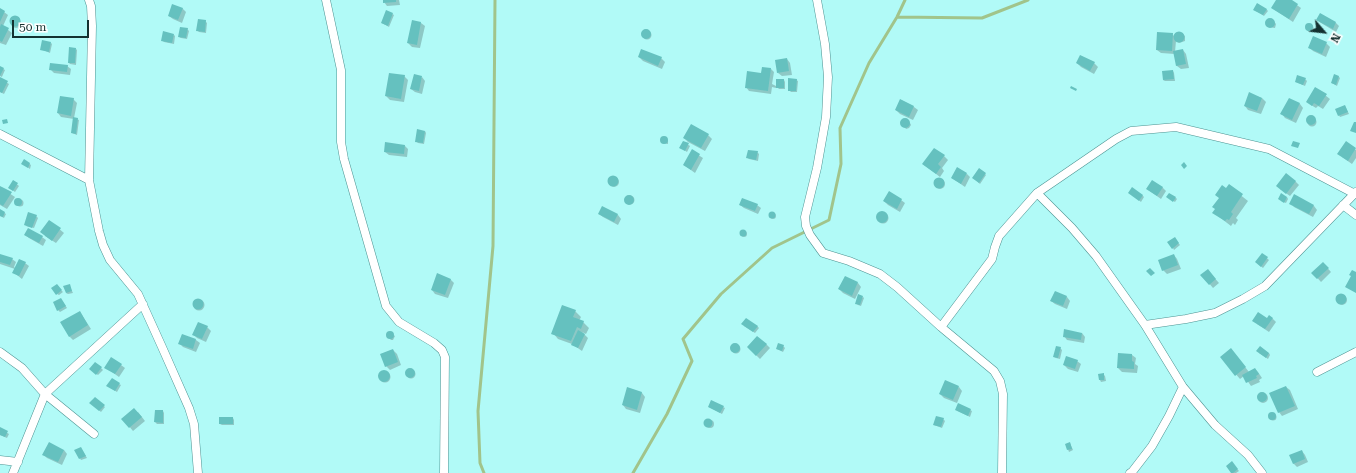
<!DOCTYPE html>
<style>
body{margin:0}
#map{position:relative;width:1356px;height:473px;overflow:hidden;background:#b1faf7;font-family:"Roboto Serif",serif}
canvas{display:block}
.north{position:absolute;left:1304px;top:12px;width:40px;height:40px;-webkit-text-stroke:3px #fff;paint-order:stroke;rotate:118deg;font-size:11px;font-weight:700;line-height:16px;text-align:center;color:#143231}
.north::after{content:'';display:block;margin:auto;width:14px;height:18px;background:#143231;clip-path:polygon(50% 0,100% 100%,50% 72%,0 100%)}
.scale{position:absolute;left:12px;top:20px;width:77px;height:18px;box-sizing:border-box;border:2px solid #143231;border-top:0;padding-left:5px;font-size:12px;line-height:14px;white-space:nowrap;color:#143231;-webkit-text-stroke:3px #fff;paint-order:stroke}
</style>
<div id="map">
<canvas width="1356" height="473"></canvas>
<div class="north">N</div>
<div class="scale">50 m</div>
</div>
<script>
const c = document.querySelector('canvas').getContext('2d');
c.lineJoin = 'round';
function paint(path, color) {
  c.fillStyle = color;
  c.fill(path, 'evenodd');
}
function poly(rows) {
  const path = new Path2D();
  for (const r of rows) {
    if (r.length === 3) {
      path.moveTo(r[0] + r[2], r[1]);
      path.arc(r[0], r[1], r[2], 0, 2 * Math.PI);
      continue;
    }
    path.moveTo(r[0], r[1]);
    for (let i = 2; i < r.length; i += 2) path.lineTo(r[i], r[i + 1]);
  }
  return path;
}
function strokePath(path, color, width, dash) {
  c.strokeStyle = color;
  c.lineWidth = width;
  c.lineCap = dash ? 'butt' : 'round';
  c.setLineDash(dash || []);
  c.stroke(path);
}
paint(poly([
 [384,0,399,0,400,5,387,6,384,2],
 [1277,0,1290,0,1301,8,1293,22,1272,8],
 [182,8,186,12,182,23,173,19,169,16],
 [0,9,8,15,3,26,12,33,6,45,0,43],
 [1266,9,1268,11,1264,16,1256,11],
 [387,11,394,15,389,27,382,23],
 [16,23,5],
 [1269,19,1272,19,1276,24,1275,28,1268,27,1266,25,1267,21],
 [1317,20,1336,23,1339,26,1336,32,1321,23],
 [205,21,207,23,206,33,199,32,197,30],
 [413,21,421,23,425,26,420,48,412,47,408,43],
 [1310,28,3.5],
 [187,29,189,31,187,39,181,38,179,37],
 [647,35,4.5],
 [1177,32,1181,33,1185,36,1185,41,1179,43,1176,41,1175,52,1183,50,1186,54,1189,68,1181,69,1177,66,1175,54,1161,53,1157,50,1172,34,1174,36],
 [174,35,175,36,174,44,164,42,162,40],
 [51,43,52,44,50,53,41,49],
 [1326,43,1330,47,1326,57,1313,51,1309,47],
 [76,49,77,50,76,65,70,64,69,63],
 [1081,56,1094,63,1098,67,1094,74,1081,67,1077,63],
 [639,57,661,58,665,62,662,69,643,61],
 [787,59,790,63,792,75,782,76,778,73],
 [67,66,71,69,70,75,54,73,50,69],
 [0,67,5,70,1,79,9,84,4,94,0,92,0,80,2,77,0,76],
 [771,69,774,72,772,84,776,86,776,88,772,87,771,94,749,91,746,87,762,74],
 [1173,71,1174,73,1175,81,1165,81,1163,80],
 [404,76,408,80,404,102,390,100,386,96],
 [1338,76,1340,78,1337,86,1332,83],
 [422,77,425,81,422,94,415,92,411,89],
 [1305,79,1307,81,1305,86,1296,82],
 [784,80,785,82,785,89,779,89,777,87],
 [796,80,798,81,797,92,791,92,789,90],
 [1316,88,1330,99,1323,109,1318,106,1316,108,1311,105],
 [1250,94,1262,98,1266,102,1261,114,1248,110,1245,106],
 [73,99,77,103,74,118,79,120,77,135,72,133,74,119,61,117,58,113],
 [1289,99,1300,104,1303,108,1296,123,1285,118,1282,114],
 [901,100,914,107,918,110,913,120,900,114,896,110],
 [1345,106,1349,114,1340,117,1336,110],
 [1312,122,4.5],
 [905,119,910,123,911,125,909,128,906,129,901,122,902,120],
 [425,131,426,133,424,144,418,143,416,141],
 [708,135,712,139,705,151,688,142,684,138],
 [663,137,668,140,668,144,662,143,661,140],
 [684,142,690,146,687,152,681,148],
 [1346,143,1356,150,1356,158,1352,164,1342,157],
 [405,146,408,149,407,157,389,155,385,152],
 [692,151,703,158,695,173,684,165],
 [757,152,759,154,758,161,749,159,748,158],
 [944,156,948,160,942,168,944,171,940,177,923,164],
 [25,161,31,165,30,169,23,164],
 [967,174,970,177,965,187,952,178],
 [985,174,986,175,980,184,975,179],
 [614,182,5],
 [940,184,5],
 [1295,181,1299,185,1290,196,1280,189],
 [14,182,19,186,15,192,11,189],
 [1229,186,1248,201,1236,218,1238,220,1235,225,1233,223,1231,226,1214,213],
 [0,187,15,197,7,209,0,205],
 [1162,187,1166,191,1161,199,1147,189],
 [1131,194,1142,195,1144,197,1141,202],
 [630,200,4.5],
 [1295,196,1314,206,1317,210,1313,217,1294,207,1291,203],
 [1287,197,1288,199,1286,203,1281,201],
 [1169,198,1176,198,1177,199,1175,202],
 [20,203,3.5],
 [901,200,905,203,900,212,888,205,884,201],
 [740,205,757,205,761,208,758,214,744,208],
 [603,208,618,215,621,219,618,225,603,217,599,214],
 [0,210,6,214,4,218,0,216],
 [883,218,5.5],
 [773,216,3],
 [36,216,38,218,34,228,26,226],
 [50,221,64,233,56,243,45,236],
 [744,234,3],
 [25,235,42,237,46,240,43,246,29,238],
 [1176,240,1180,245,1174,250,1173,248],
 [1262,254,1269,260,1263,268,1258,264],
 [0,255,12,259,16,262,14,267,15,268,25,263,29,266,22,279,13,272,15,269,0,264],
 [1174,255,1177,259,1181,269,1167,274,1163,270],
 [1323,263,1331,272,1321,282,1313,273],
 [1211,274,1219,283,1213,288,1202,275],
 [845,277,858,283,861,287,855,299,843,293,839,289],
 [450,279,454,283,448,298,435,294,432,290],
 [69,285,73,293,68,294,66,293],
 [58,287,63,292,59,295,57,294],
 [1055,292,1067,297,1070,301,1067,309,1055,304,1051,301],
 [1342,300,5],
 [863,297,864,298,861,306,858,305,856,303],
 [61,299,67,308,60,312,58,310],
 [199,305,5.5],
 [575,311,581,317,579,321,583,322,589,328,586,334,582,332,588,338,582,351,572,344,558,339,553,333],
 [80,312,91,329,73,340,69,336],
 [1272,318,1276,322,1269,332,1257,324],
 [744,326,757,326,759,328,755,333],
 [207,327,211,331,206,342,197,338,193,334],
 [389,332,395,336,393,340,391,340,387,336],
 [1082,333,1085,337,1084,343,1067,340,1064,336],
 [182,335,196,340,200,343,196,352,183,347,179,343],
 [766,344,770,348,760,359,748,347],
 [736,349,4.5],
 [783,346,785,348,783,352,777,349],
 [1060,348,1062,350,1060,359,1056,358,1054,357],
 [393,350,397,354,401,365,390,370,386,366],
 [1234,353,1249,372,1255,369,1258,372,1262,378,1259,380,1260,382,1251,386,1244,376,1240,379,1221,357],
 [1259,353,1269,353,1270,355,1268,359],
 [1119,354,1132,355,1136,358,1135,364,1138,366,1137,373,1122,372,1118,368],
 [1077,361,1081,364,1078,372,1068,369,1064,365],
 [121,365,125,368,119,377,105,367],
 [101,368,103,370,98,375,90,369],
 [411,374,4.5],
 [385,377,5.5],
 [1103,374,1105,376,1106,381,1101,382,1100,380],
 [119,384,121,385,117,392,109,387],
 [959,387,962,391,957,403,944,398,940,394],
 [1286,387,1290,390,1298,409,1282,416,1279,412],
 [628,389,642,393,645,397,640,413,626,409,623,405],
 [1263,398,5],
 [95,398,105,407,101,412,91,403],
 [959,404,972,411,970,417,958,411],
 [723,407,725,408,722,414,711,408],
 [163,411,164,413,164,424,157,424,155,422],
 [138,412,145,421,133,431,123,419],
 [1273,417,3.5],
 [233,418,234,420,234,425,222,425,220,424],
 [943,419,945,421,942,428,934,425],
 [710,424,4],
 [1,429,9,434,7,438,0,435],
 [1070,443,1073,450,1069,452,1066,444],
 [81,448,87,458,81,460,76,451],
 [64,450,67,454,62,465,47,458,44,455],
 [1302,451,1305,455,1308,462,1297,467,1293,463],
 [1232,463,1239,471,1236,473,1233,473]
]), '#0003');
strokePath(poly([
 [897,17,982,18,1028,0],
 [484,473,480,463,478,411,493,246,495,0],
 [633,473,667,414,692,361,683,339,721,294,772,248,829,220,841,164,840,128,869,63,897,17,905,0]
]), '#a1c48b', 3);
paint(poly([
 [383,0,396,0,396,2,383,3],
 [1276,0,1292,0,1298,4,1289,19,1271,8],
 [1257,3,1267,9,1263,15,1253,10],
 [172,4,183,8,178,20,168,16],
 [0,8,5,11,0,22],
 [386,10,393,13,388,26,381,23],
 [1320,13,1336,22,1333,29,1316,20],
 [15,21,5.5],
 [1270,23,5],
 [198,19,206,20,205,32,196,31],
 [412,20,421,22,417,45,407,43],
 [1309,27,4],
 [1,24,9,28,2,42,0,41,0,27],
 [180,27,188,28,186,38,178,37],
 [646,34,5],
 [163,31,174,34,172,43,161,41],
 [1179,37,5.5],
 [1157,32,1173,33,1172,51,1156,50],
 [1313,36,1327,42,1322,54,1308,48],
 [42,40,51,42,49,52,40,50],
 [69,47,76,48,75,63,68,63],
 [641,49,662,57,658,66,638,57],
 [1183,49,1186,64,1176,66,1173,51],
 [1080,55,1095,62,1090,71,1076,63],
 [787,58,789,71,777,73,775,60],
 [50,63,68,65,67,72,49,70],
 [0,66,4,68,0,76],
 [762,67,771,68,768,91,745,88,747,71,761,73],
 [1173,70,1174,79,1163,80,1162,71],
 [389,73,405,75,401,99,385,96],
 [414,74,422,76,419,91,410,89],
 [1334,74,1339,76,1336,85,1331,83],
 [1297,75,1306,78,1303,85,1295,82],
 [0,77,8,81,2,93,0,92],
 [788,78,797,79,796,91,788,91],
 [776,79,784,79,784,88,776,88],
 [1071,86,1077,89,1076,91,1070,88],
 [1315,87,1327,94,1319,106,1314,103,1312,106,1306,102],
 [1249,92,1262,98,1257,111,1244,106],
 [60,96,74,98,71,116,57,113],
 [1289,98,1300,103,1292,120,1280,114],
 [900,99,914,106,909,117,895,110],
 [1345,105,1348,112,1338,116,1335,109],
 [1311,120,5],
 [73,117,78,118,76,134,71,133],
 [905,123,5],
 [7,119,8,123,3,124,2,120],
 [1354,122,1356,122,1356,133,1350,131],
 [691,124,709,134,701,148,683,138],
 [417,129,425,131,423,143,415,142],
 [664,140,4],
 [683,141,689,143,685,151,679,148],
 [1293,141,1300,143,1298,148,1291,146],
 [1346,141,1356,148,1348,161,1337,154],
 [385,142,405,145,404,154,384,152],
 [934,148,945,155,938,164,941,167,936,174,922,164],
 [692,149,700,154,691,170,683,165],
 [748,150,758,151,756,160,746,158],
 [24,159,30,163,28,168,21,164],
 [1184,162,1187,166,1184,169,1181,165],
 [957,167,967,173,961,184,951,178],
 [979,168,986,173,979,183,972,178],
 [1286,173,1296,181,1286,194,1276,186],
 [613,181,5.5],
 [939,183,5.5],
 [13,180,18,183,13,191,8,188],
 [1152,180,1163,187,1157,196,1146,189],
 [1229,184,1243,194,1231,212,1233,214,1229,220,1227,219,1225,221,1212,213,1215,209,1212,207,1219,198,1215,195,1222,185,1226,188],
 [0,186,12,192,3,206,0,204],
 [1132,187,1143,195,1139,201,1128,193],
 [889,191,902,199,897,209,883,201],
 [1169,193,1176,197,1173,202,1166,197],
 [1281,193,1287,197,1284,203,1278,199],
 [1294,194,1314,205,1309,214,1289,204],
 [629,200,5],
 [742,198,758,204,755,211,739,205],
 [18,202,4],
 [602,206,618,214,614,222,598,214],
 [0,209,5,212,3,217,0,216],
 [882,217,6],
 [772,215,3.5],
 [28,212,37,215,32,228,24,225],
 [49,220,61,228,52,241,40,232],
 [28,228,43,236,39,243,24,235],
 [743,233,3.5],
 [1175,237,1179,243,1172,249,1167,242],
 [1262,253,1268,257,1261,267,1255,262],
 [0,254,13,258,10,265,0,262],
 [1174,254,1178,265,1162,271,1158,260],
 [19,259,26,262,19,276,12,273],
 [1323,262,1329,268,1317,279,1311,273],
 [1150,268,1155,273,1151,276,1146,271],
 [1208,269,1216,279,1209,285,1200,275],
 [1352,270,1356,272,1356,293,1345,287,1351,276,1349,275],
 [437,273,451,279,445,295,431,290],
 [845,276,858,282,852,296,838,289],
 [57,284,62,290,56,295,51,288],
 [70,284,72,291,66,293,63,286],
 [1055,291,1067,296,1063,306,1050,301],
 [1341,299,5.5],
 [858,294,863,296,860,305,855,304],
 [61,298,66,306,57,311,53,302],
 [198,304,5.5],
 [562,305,576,310,573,317,584,321,581,329,577,327,571,341,551,334],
 [80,311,88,325,69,337,60,322],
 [1258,312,1267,318,1269,315,1273,318,1265,329,1252,321],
 [746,318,758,326,753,332,741,324],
 [198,322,208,326,202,339,192,335],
 [1064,329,1082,333,1081,340,1063,337],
 [578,330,585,334,578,348,571,345],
 [390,335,4],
 [182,334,196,339,193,349,178,344],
 [757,336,767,344,756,356,747,347],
 [778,343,784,345,782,351,776,349],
 [735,348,5],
 [1056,346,1061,347,1058,358,1053,357],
 [1260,346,1269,353,1266,358,1256,351],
 [1231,348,1246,367,1235,376,1220,357],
 [393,349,398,362,385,367,380,354],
 [1118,353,1132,354,1132,361,1134,362,1134,369,1117,368],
 [1066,356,1078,360,1075,369,1063,365],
 [111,357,122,364,115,374,104,368],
 [95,362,102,367,96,375,89,369],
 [1255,368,1259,374,1256,376,1257,378,1246,383,1242,375],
 [410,373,5],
 [384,376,6],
 [1104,373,1104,380,1099,380,1098,374],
 [112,378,120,383,115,391,106,386],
 [945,380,959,386,953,400,939,394],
 [1286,386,1295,406,1278,413,1269,393],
 [627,387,642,392,637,410,622,405],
 [1262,397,5],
 [95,397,105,405,99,411,89,403],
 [711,400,724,406,720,413,708,407],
 [958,403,971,409,968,416,955,410],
 [134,408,142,417,129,428,121,419],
 [155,410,163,410,163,423,154,422],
 [1272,416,4],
 [936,416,944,418,941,427,933,425],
 [219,417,233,417,233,424,219,424],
 [708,423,4.5],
 [0,427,8,431,5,437,0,435],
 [49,442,64,450,58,462,42,455],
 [1070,442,1072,449,1067,450,1065,444],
 [81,447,86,456,79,459,74,450],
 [1302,450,1305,459,1293,464,1289,455],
 [1232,461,1238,469,1233,473,1231,473,1226,466]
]), '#65c1bf');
const street = poly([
 [89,0,91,6,92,26,89,180,99,231,103,245,110,260,138,294,162,347,189,408,194,424,198,473],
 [326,0,341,70,341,142,344,159,386,306,399,322,434,343,442,350,445,357,444,473],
 [817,0,825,44,828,77,826,117,817,168,805,217,806,226,810,235,823,253,849,261,880,274,897,287,941,327,994,371,1000,381,1003,394,1002,473],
 [0,134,89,180],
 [1037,193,1072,228,1096,256,1145,325,1183,387,1215,425,1248,455,1262,473],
 [1343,205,1356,215],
 [1145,325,1186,319,1215,313,1243,299,1265,286,1356,192],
 [941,327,992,259,995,247,999,236,1037,193,1116,139,1131,131,1176,127,1269,149,1355,194],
 [0,352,22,368,45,394,94,434],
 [1317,372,1356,352],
 [0,460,18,462],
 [13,473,45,394,143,304],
 [1130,473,1132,472,1152,446,1169,416,1183,387]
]);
strokePath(street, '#4d9392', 9);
strokePath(street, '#fff', 8);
</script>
